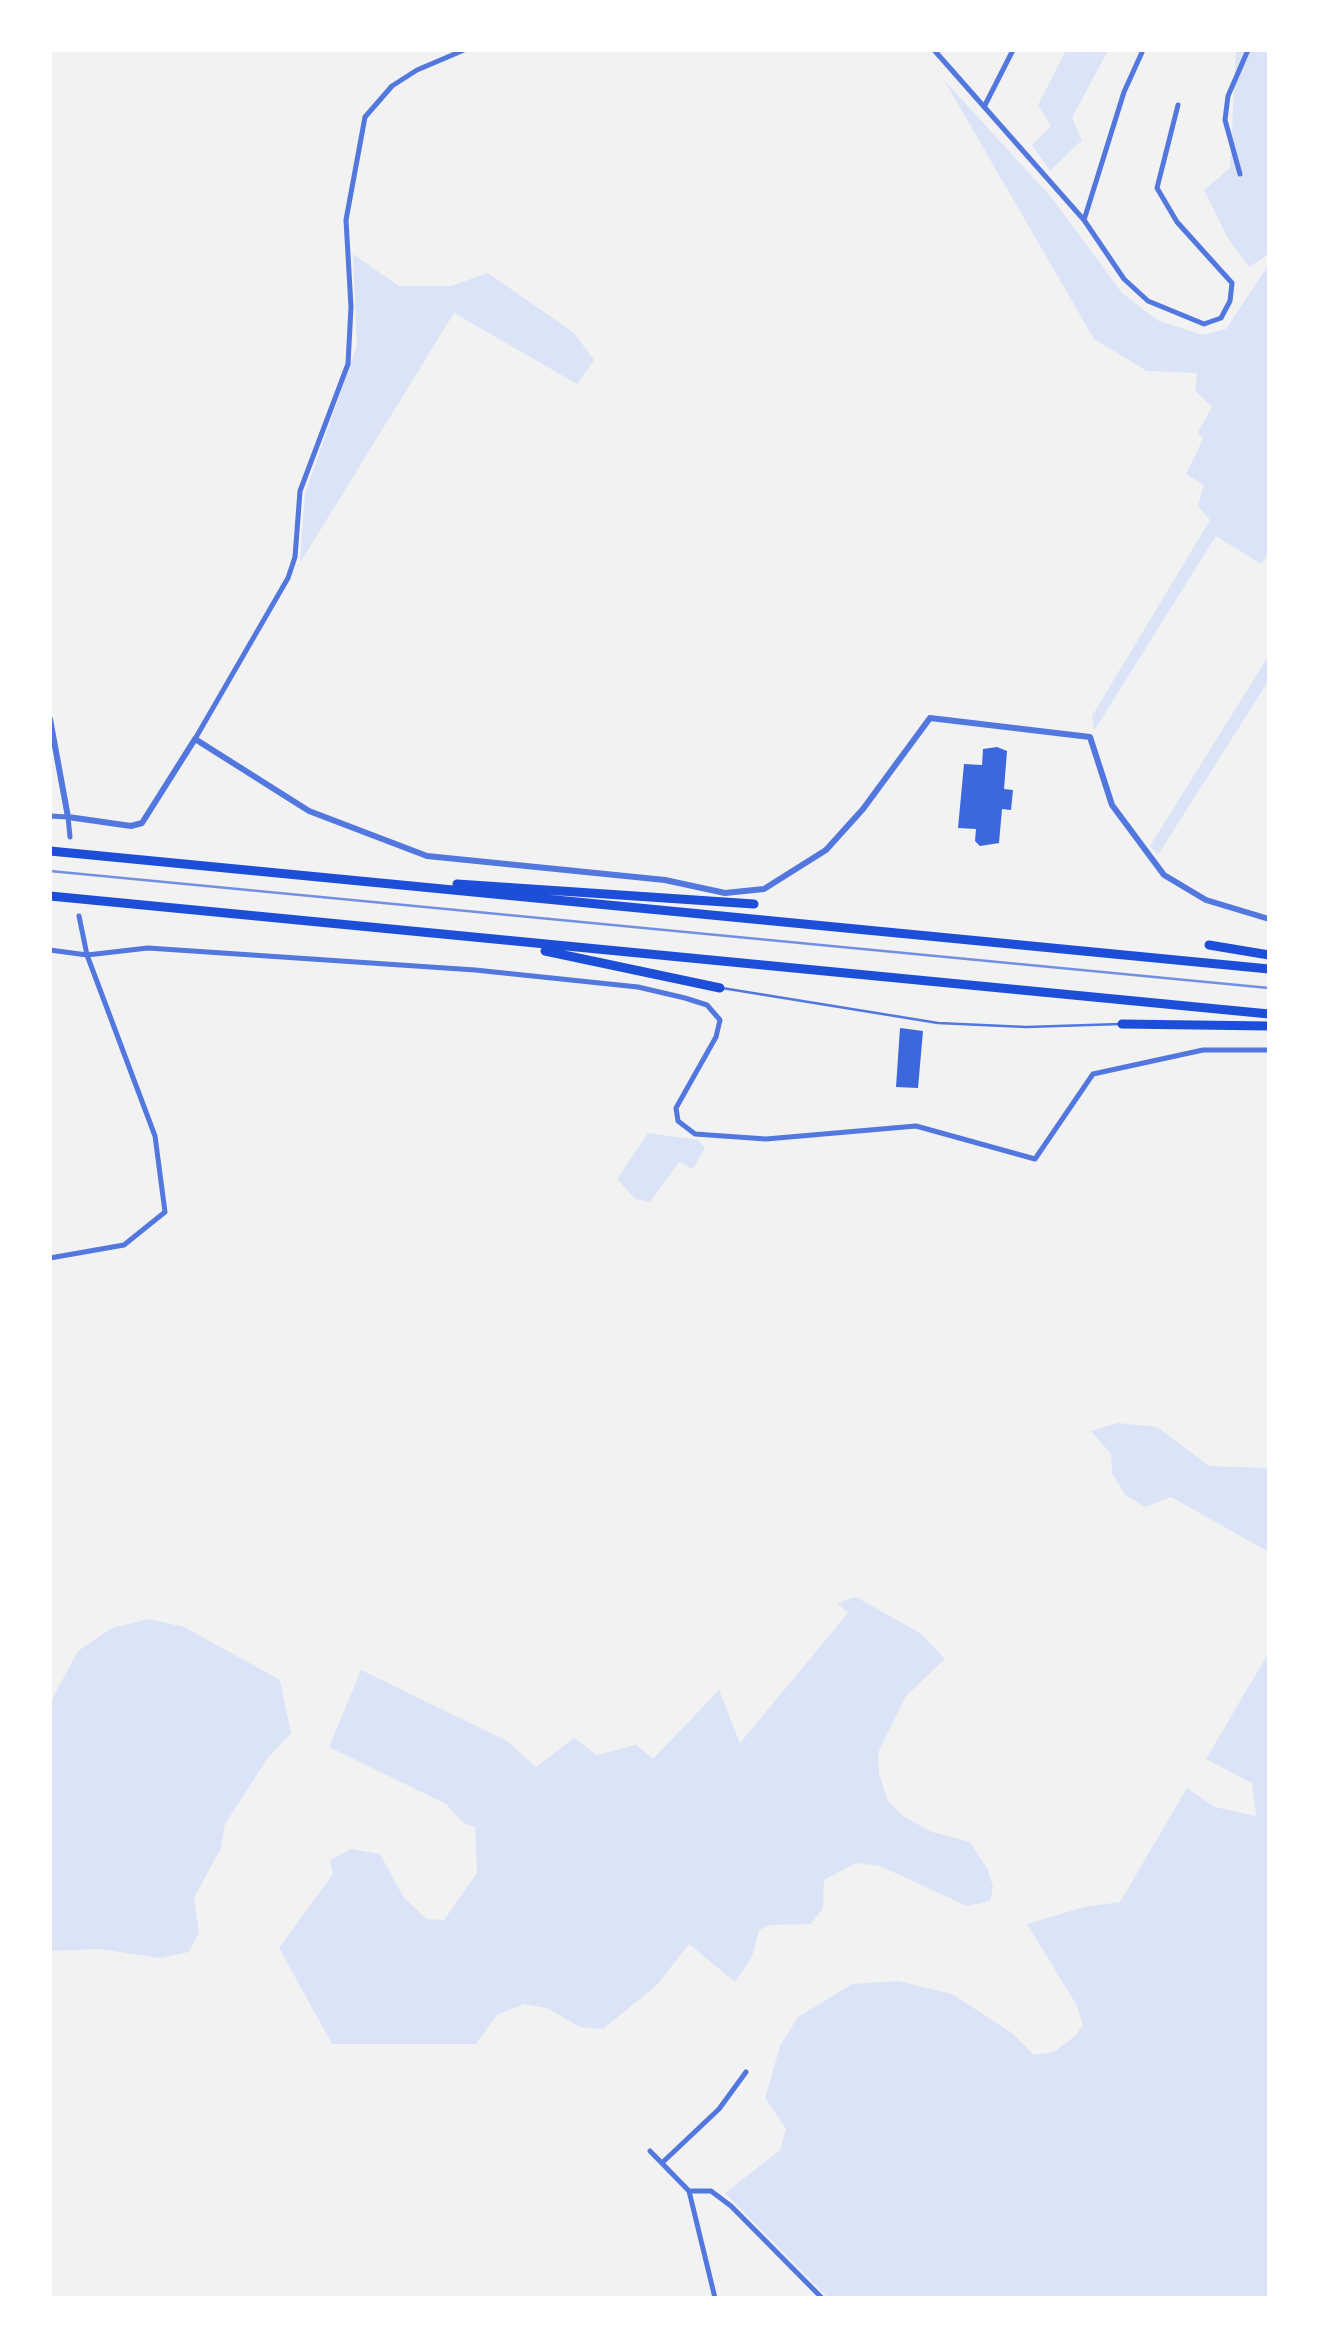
<!DOCTYPE html>
<style>
body{margin:0}
#map{position:relative;width:1319px;height:2348px;overflow:hidden;background:#f2f2f2;font-family:"Fira Sans",sans-serif}
canvas{display:block}
.frame{position:absolute;inset:0;border:52px solid #fff;pointer-events:none}
</style>
<div id="map">
<canvas width="1319" height="2348"></canvas>
<div class="frame"></div>
</div>
<script>
const c = document.querySelector('canvas').getContext('2d');
c.lineJoin = 'round';
function paint(path, color) {
  c.fillStyle = color;
  c.fill(path, 'evenodd');
}
function poly(rows) {
  const path = new Path2D();
  for (const r of rows) {
    path.moveTo(r[0], r[1]);
    for (let i = 2; i < r.length; i += 2) path.lineTo(r[i], r[i + 1]);
  }
  return path;
}
function strokePath(path, color, width, dash) {
  c.strokeStyle = color;
  c.lineWidth = width;
  c.lineCap = dash ? 'butt' : 'round';
  c.setLineDash(dash || []);
  c.stroke(path);
}
paint(poly([
 [1108,50,1072,118,1082,140,1050,171,1032,145,1051,126,1038,105,1066,50],
 [1236,50,1269,50,1269,254,1249,267,1227,237,1204,190,1230,168],
 [944,80,1051,197,1122,293,1159,321,1203,335,1226,329,1269,264,1269,552,1261,564,1216,536,1094,731,1092,716,1210,520,1198,506,1204,485,1186,474,1203,439,1198,432,1212,407,1195,391,1197,373,1147,371,1094,339],
 [353,254,399,286,451,286,488,273,574,333,594,360,577,384,454,313,300,563,305,494,357,345],
 [1269,655,1269,680,1158,855,1150,846],
 [648,1133,698,1140,705,1148,693,1169,679,1162,650,1202,635,1199,617,1179],
 [1118,1423,1157,1427,1209,1466,1269,1468,1269,1552,1171,1497,1145,1507,1125,1495,1112,1473,1111,1454,1091,1431],
 [856,1597,920,1633,945,1659,906,1696,878,1753,879,1774,888,1801,904,1817,932,1832,970,1842,988,1870,993,1887,990,1901,967,1906,880,1866,856,1863,824,1880,823,1908,811,1924,771,1925,759,1930,752,1957,735,1982,689,1944,657,1985,603,2029,580,2027,547,2008,524,2004,497,2015,476,2044,332,2044,279,1948,333,1874,330,1860,351,1849,380,1854,404,1898,427,1919,444,1920,477,1873,475,1827,463,1823,446,1804,329,1747,361,1670,507,1741,536,1767,574,1738,597,1755,636,1745,653,1759,719,1690,740,1743,848,1613,837,1603],
 [149,1619,184,1627,280,1680,291,1733,267,1759,225,1824,221,1848,194,1898,199,1932,189,1952,160,1958,100,1949,50,1951,50,1703,78,1651,112,1628],
 [1269,1652,1269,2298,828,2298,725,2193,780,2150,786,2129,765,2098,780,2046,798,2017,852,1984,898,1981,952,1994,1012,2033,1034,2055,1054,2052,1075,2036,1083,2025,1076,2004,1027,1924,1084,1907,1120,1902,1187,1788,1215,1807,1256,1816,1252,1783,1206,1759]
]), '#dbe4f7');
paint(poly([
 [997,747,1007,751,1004,789,1013,790,1011,810,1002,809,999,843,980,846,975,841,976,829,958,828,964,764,982,765,983,749],
 [900,1028,923,1031,918,1088,896,1087]
]), '#3d67dc');
strokePath(poly([
 [722,988,938,1023,1026,1027,1121,1024]
]), '#5277de', 2.5);
strokePath(poly([
 [934,50,1084,220,1124,279,1148,301,1204,324,1221,318,1230,301,1232,283,1177,222,1157,188,1178,105],
 [984,107,1013,50],
 [1240,174,1225,120,1228,96,1248,50],
 [1084,220,1124,92,1143,50],
 [195,739,288,578,295,557,300,491,348,364,351,307,346,220,365,117,392,86,417,70,464,50],
 [50,816,68,817,70,837],
 [50,950,87,955,148,948,475,970,638,987,685,998,707,1005,720,1020,716,1037,676,1108,678,1121,695,1134,766,1139,916,1126,1035,1159,1093,1074,1203,1050,1269,1050],
 [50,1258,124,1245,165,1212,155,1136,87,955,79,916],
 [650,2151,689,2191,715,2298],
 [664,2161,719,2109,746,2072],
 [689,2191,711,2191,731,2206,822,2298]
]), '#5277de', 5);
strokePath(poly([
 [50,719,68,817,131,826,142,823,195,739,309,811,427,856,665,880,725,893,764,889,826,850,863,809,930,718,1090,737,1112,805,1164,875,1206,900,1269,919]
]), '#5277de', 6);
strokePath(poly([
 [50,851,1269,969],
 [457,884,754,904],
 [50,896,1269,1014],
 [1209,945,1269,955],
 [545,951,720,988],
 [1122,1024,1269,1026]
]), '#1d4ed8', 9);
strokePath(poly([
 [50,871,1269,988]
]), '#7290e2', 2.5);
</script>
